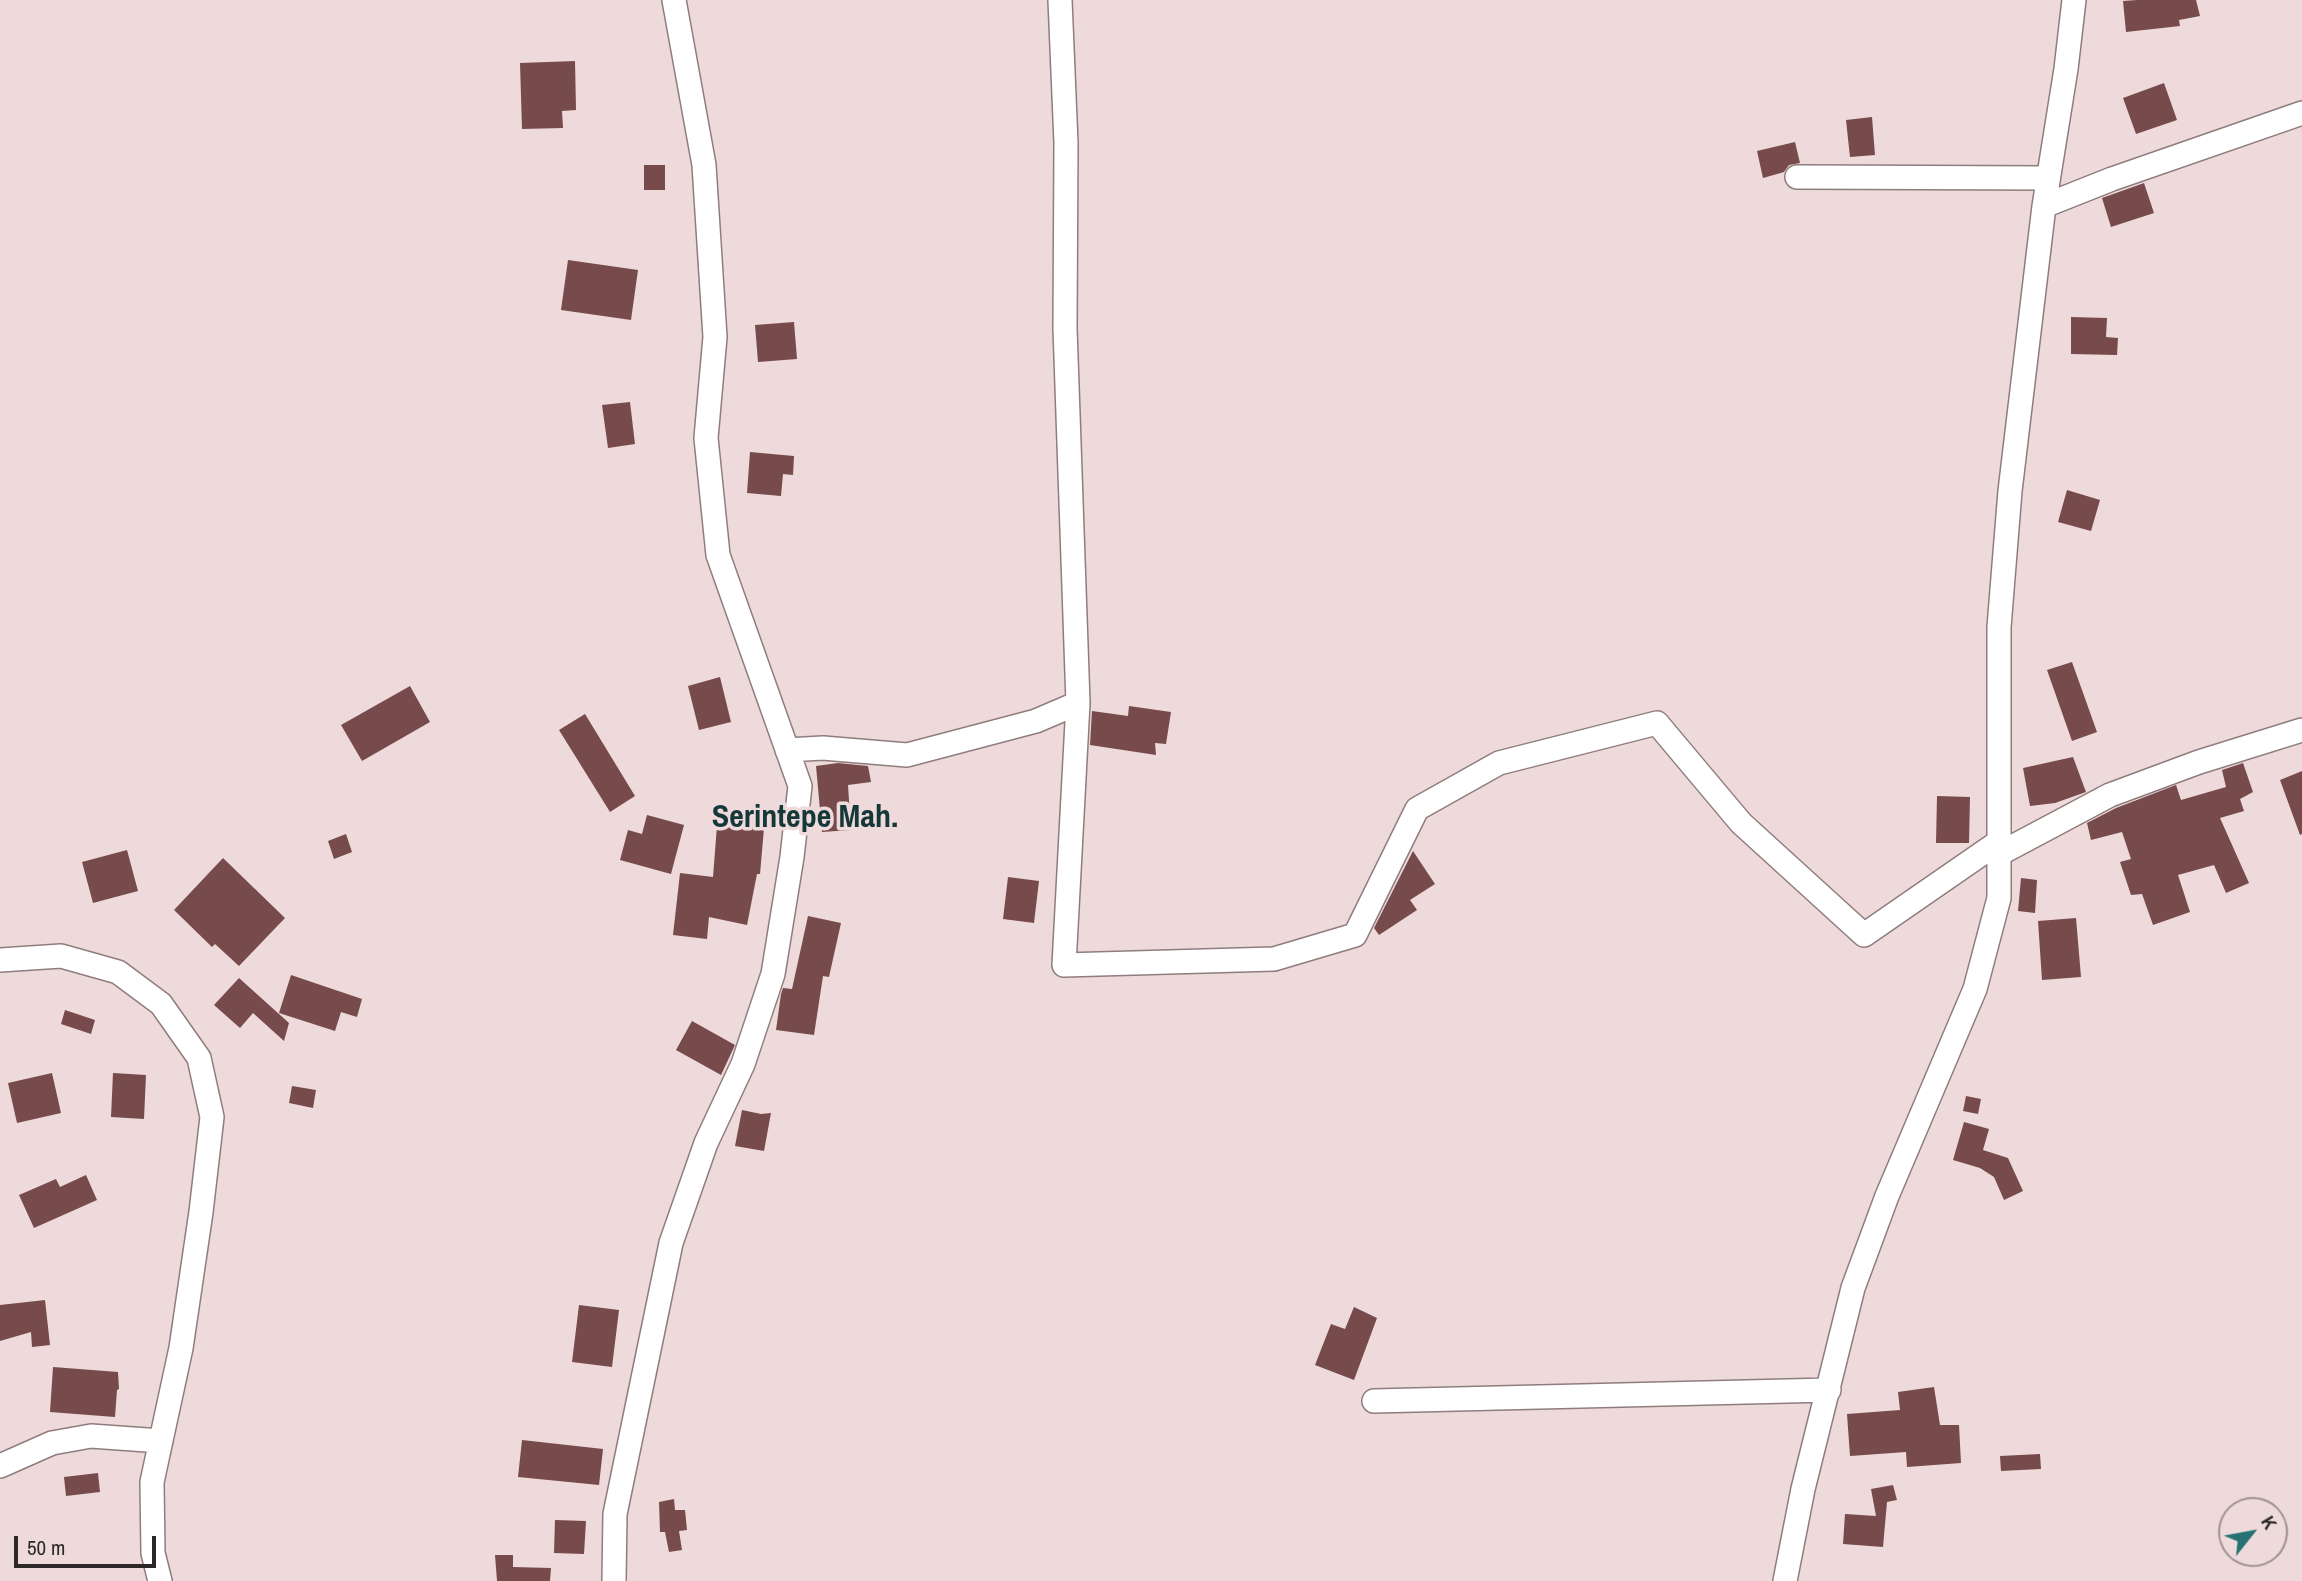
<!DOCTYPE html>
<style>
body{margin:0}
#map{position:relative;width:2302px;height:1581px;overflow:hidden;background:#eedada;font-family:"Archivo Narrow",sans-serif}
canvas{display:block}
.north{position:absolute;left:2218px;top:1497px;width:70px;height:70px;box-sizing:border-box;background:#eedada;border:2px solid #a19292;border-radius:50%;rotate:59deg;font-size:19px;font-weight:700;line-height:28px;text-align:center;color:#2e2727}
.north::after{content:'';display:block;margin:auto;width:24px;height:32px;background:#267173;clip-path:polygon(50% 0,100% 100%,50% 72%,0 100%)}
.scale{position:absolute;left:14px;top:1536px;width:142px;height:32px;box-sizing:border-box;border:4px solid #2e2727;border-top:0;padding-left:9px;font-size:21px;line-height:24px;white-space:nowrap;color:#2e2727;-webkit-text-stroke:5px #eedada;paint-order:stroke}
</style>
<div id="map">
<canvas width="2302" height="1581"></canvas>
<div class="north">K</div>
<div class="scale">50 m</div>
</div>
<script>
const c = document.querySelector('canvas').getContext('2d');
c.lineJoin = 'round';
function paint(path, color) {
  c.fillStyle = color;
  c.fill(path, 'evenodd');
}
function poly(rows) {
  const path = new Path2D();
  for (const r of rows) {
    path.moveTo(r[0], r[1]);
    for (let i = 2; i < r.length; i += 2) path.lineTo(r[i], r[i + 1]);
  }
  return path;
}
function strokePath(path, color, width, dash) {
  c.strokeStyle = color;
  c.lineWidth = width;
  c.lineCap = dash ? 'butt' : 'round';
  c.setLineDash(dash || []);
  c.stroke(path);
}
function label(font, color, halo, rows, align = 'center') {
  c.font = font + ' "Archivo Narrow",sans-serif';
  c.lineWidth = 7;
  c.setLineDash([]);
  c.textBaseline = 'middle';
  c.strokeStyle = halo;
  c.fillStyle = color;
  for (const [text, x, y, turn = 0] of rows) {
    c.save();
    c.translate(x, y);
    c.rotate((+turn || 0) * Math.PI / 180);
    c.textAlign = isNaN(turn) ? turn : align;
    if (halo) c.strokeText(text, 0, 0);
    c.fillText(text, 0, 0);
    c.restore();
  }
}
paint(poly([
 [2137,0,2196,0,2200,16,2179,20,2180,26,2126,32,2123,1],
 [575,61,576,110,562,111,563,128,522,129,520,63],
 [2164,83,2177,120,2136,134,2123,98],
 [1872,117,1875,155,1850,157,1846,120],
 [1795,142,1800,163,1789,165,1784,172,1763,178,1757,151],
 [644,165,665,165,665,190,644,190],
 [2144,183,2154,213,2111,227,2102,198],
 [568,260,638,270,631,320,561,310],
 [2071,317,2107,318,2106,337,2118,338,2117,355,2071,354],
 [794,322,797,359,758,362,755,325],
 [630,402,635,444,608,448,602,405],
 [750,452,794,456,793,475,783,474,781,496,747,493],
 [2067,490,2100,500,2091,531,2058,522],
 [2072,662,2097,732,2072,741,2047,670],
 [720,677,731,722,699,730,688,686],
 [410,686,430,722,362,761,341,725],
 [1129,706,1171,712,1166,744,1155,743,1156,755,1090,745,1092,711,1128,716],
 [585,714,635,796,610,812,559,730],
 [2073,757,2086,792,2055,803,2030,806,2023,768],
 [838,763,868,766,871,782,848,785,851,830,822,832,816,766],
 [2243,763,2253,792,2240,799,2244,811,2220,818,2249,883,2226,893,2214,865,2178,875,2190,912,2153,925,2142,894,2131,895,2120,862,2131,859,2122,832,2091,840,2087,823,2116,808,2176,785,2181,800,2226,787,2222,770],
 [2302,771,2302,834,2300,835,2280,780],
 [1937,796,1970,797,1969,843,1936,843],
 [718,813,765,817,760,874,757,874,747,925,709,917,707,939,673,935,680,873,713,877],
 [647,815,684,825,671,874,620,860,628,830,642,834],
 [346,834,352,852,334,859,328,841],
 [127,850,138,891,93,903,82,862],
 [1413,851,1435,884,1410,900,1417,910,1379,935,1374,928],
 [223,858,285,918,239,966,215,944,212,947,174,910],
 [1008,877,1039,881,1034,923,1003,919],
 [2021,878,2037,880,2035,913,2018,911],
 [808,916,841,923,829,977,823,976,814,1035,776,1030,781,994,783,988,792,989],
 [2076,918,2081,977,2042,980,2038,921],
 [291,975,362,999,357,1017,341,1012,335,1031,279,1013],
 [239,978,289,1023,284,1041,253,1013,240,1028,214,1005],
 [65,1010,95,1020,91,1034,61,1024],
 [692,1021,735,1045,721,1075,676,1050],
 [52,1073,61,1113,17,1123,8,1083],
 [113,1073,146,1075,144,1119,111,1117],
 [292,1086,316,1090,313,1108,289,1103],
 [1966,1096,1981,1099,1978,1114,1963,1111],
 [742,1110,761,1114,771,1113,764,1151,735,1146],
 [1964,1122,1989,1129,1983,1150,2008,1158,2023,1191,2004,1200,1994,1177,1980,1168,1953,1160],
 [86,1175,97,1200,34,1228,19,1195,56,1179,60,1187],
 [45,1300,50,1345,32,1347,31,1332,0,1341,0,1305],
 [579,1305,619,1310,612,1367,572,1362],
 [1354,1307,1377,1318,1354,1380,1315,1365,1331,1324,1345,1329],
 [53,1367,118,1372,119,1389,117,1390,115,1417,50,1412],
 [1934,1387,1940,1425,1959,1425,1961,1463,1907,1467,1906,1452,1850,1456,1847,1414,1900,1410,1898,1392],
 [522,1440,603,1449,599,1485,518,1477],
 [2040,1454,2041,1469,2001,1471,2000,1456],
 [98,1473,100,1492,66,1496,64,1477],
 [1893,1485,1897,1500,1887,1502,1883,1547,1843,1544,1845,1514,1876,1516,1871,1489],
 [674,1499,675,1510,685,1510,687,1530,679,1531,682,1550,669,1552,665,1532,660,1532,659,1502],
 [555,1520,586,1521,584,1554,554,1553],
 [495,1555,513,1555,513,1567,551,1568,550,1581,497,1581]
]), '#774a4b');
const minor = poly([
 [1797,177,2048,178],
 [2044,206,2112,179,2302,113],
 [1078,703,1064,965,1274,959,1355,935,1417,809,1499,763,1657,723,1741,823,1864,935,2000,841],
 [787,750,823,748,907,755,1036,721,1078,703,1065,328,1066,143,1060,0],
 [1999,854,2110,795,2199,762,2302,730],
 [0,960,61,956,118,972,161,1004,199,1058,212,1117,201,1212,181,1348,152,1482,153,1553,160,1581],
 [1374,1401,1829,1390],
 [0,1466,52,1443,91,1436,161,1441],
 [614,1581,615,1514,671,1243,706,1143,743,1064,773,974,792,857,800,786,718,555,706,438,715,337,704,165,674,0],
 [1785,1581,1803,1489,1853,1288,1887,1196,1975,989,1999,898,1999,627,2010,491,2044,206,2066,69,2074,0]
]);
strokePath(minor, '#8f7d7d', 26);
strokePath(minor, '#fff', 23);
label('bold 32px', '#143738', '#eedada', [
 ["Serintepe Mah.",805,818]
]);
</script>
